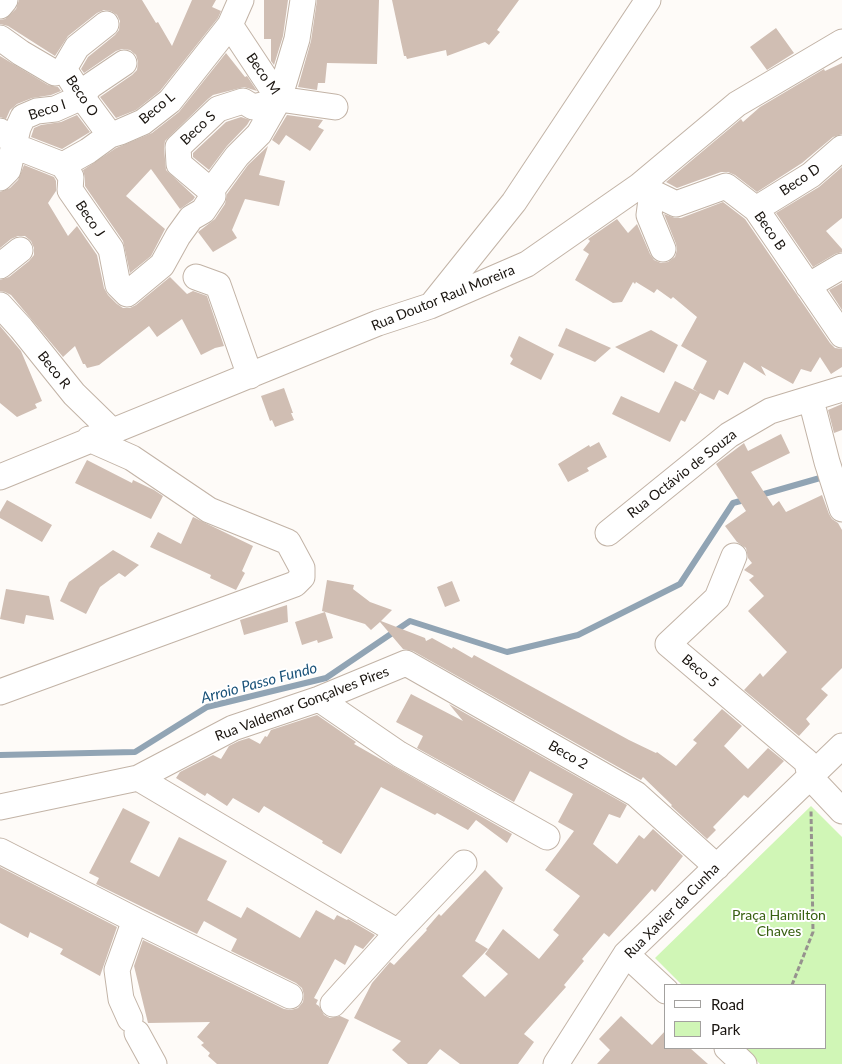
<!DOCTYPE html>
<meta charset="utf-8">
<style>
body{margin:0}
#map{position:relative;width:842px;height:1064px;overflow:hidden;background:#fefbf8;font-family:Lato,sans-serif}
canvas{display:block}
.legend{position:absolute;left:664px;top:984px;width:162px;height:65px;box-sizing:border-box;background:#fff;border:1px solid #a3a19f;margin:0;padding:6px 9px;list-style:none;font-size:15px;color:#19140f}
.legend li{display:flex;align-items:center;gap:10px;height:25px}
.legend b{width:25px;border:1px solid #a3a19f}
</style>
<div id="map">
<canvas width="842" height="1064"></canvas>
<ul class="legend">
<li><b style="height:6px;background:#fff"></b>Road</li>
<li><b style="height:14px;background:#d0f6b6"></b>Park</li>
</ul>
</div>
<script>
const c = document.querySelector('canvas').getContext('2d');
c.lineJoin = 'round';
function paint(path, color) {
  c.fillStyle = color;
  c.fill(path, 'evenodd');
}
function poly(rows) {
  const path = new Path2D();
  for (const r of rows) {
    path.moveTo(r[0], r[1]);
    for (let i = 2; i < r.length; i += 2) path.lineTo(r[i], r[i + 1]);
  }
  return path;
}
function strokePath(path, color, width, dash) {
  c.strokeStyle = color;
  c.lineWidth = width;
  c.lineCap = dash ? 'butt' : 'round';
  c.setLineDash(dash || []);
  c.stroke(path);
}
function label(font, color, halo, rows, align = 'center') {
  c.font = font + ' Lato,sans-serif';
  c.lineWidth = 4;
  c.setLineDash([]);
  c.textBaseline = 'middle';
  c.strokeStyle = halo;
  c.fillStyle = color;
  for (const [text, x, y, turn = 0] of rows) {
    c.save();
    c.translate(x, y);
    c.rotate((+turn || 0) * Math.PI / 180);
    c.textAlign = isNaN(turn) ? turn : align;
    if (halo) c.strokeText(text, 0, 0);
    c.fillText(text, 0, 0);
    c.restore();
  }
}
paint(poly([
 [811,806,842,837,842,1064,760,1064,744,1048,826,1048,826,985,682,985,655,958]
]), '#d0f6b6');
strokePath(poly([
 [757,496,827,476],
 [0,755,135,752,207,707,326,678,410,621,507,652,578,635,680,584,733,503,748,499]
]), '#91a4b4', 6);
paint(poly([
 [19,0,142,0,156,23,158,22,172,46,192,0,216,0,212,7,221,11,218,18,160,91,136,110,116,118,100,97,132,75,137,70,138,62,136,55,130,50,122,49,116,51,84,73,81,69,88,57,115,35,119,30,120,21,117,15,111,11,104,10,97,13,68,36,55,56,8,26,0,24,0,20,5,19,16,9],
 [264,0,288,0,283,36,274,65,271,61,271,39,264,39],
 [317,0,379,0,377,64,327,63,325,83,318,83,317,90,298,87,311,41],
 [392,0,519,0,497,30,500,32,489,45,485,42,447,56,446,50,407,59,406,56,404,56],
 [776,28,794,53,767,70,750,47],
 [226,53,245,77,247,76,257,91,244,87,213,95,208,99,165,141,164,148,166,170,195,197,193,200,180,209,151,169,126,196,165,229,151,256,130,273,123,241,85,186,85,178,83,170,116,148,152,133,179,112],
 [0,56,48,85,58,87,61,91,51,95,32,98,17,104,10,110,6,119,0,117],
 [842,63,842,134,833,137,802,163,757,192,735,175,728,172,721,172,677,188,666,182,741,119,743,122,760,107,824,69,825,71],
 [77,115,90,132,62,149,31,137,34,128,41,125,61,122],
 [287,115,323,120,318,127,324,130,310,151,286,135,279,145,272,140],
 [241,117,250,120,247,125,227,146,209,170,193,157,193,153,226,122],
 [268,146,259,175,285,181,279,206,245,199,232,230,237,238,213,252,198,232,215,219,225,204,227,194,248,165],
 [24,165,54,177,56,181,56,191,48,203,68,236,77,226,97,255,104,288,108,295,117,304,123,308,130,308,136,305,170,277,187,294,193,291,207,296,224,346,215,348,201,355,182,319,157,337,149,326,99,365,87,368,85,364,83,364,75,346,63,357,11,295,5,292,0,291,0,280,9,277,29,261,34,255,34,248,31,241,25,236,18,236,11,239,0,248,0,192,10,188,18,180],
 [842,167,842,218,826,231,842,249,842,252,835,254,813,267,776,213,819,187],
 [723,202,745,219,830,343,835,348,842,349,842,367,831,374,820,357,811,372,801,369,793,384,761,366,766,376,744,362,728,395,719,390,714,400,700,393,685,422,681,420,670,442,612,414,621,396,659,413,675,381,698,392,693,389,707,361,681,346,697,317,673,297,671,299,657,289,654,293,636,282,635,284,633,282,622,302,613,303,575,280,589,254,583,250,590,241,588,239,617,219,628,233,637,224,650,254,654,260,661,263,668,262,675,257,677,250,676,244,664,214,675,218,681,218],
 [842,283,842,310,829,290],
 [0,326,21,351,42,401,35,404,37,408,17,417,0,403],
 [566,328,611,348,595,362,558,346],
 [651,330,678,345,664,373,615,347],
 [519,336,554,354,541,380,510,364,513,359,510,356],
 [284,388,293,413,291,413,294,420,275,427,272,420,270,421,261,396],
 [842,404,842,430,834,433,828,410],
 [781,434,790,453,751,472,773,506,779,501,786,512,822,495,829,514,832,519,838,523,842,530,842,668,821,689,828,695,806,719,810,724,799,736,744,690,760,673,763,677,787,652,748,611,764,596,749,580,754,576,744,570,752,563,748,558,746,548,737,542,725,526,746,511,716,464,744,443,748,451],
 [599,442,607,457,587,468,589,471,568,482,558,464,589,445,590,447],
 [87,460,132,483,133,480,154,490,163,496,151,519,75,483],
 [7,500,52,525,42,542,0,518,0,512],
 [193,517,253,546,242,571,245,573,236,590,210,578,211,575,150,547,158,532,181,544],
 [113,550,139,565,125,577,119,573,100,587,86,614,60,601,69,582],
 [327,580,354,585,353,589,370,602,392,610,381,621,425,638,426,641,432,638,452,649,453,647,472,658,474,655,629,740,656,753,657,752,676,766,697,743,693,740,722,709,742,726,724,746,748,769,768,748,784,761,748,798,744,795,713,827,716,830,707,839,671,806,672,805,643,777,641,780,413,651,403,649,380,622,371,630,365,624,322,611],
 [452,581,460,601,445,607,437,587],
 [6,589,49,596,54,620,26,615,24,624,0,619],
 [287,605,288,622,244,635,240,620],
 [325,612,333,638,318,643,317,640,302,645,295,622],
 [411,694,463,721,449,704,627,805,620,818,609,814,593,844,617,864,639,835,644,839,653,829,683,856,655,892,652,889,609,937,604,933,582,959,584,961,564,985,566,987,524,1034,534,1042,518,1064,460,1064,440,1049,427,1064,408,1064,392,1050,401,1041,354,1018,372,983,390,962,394,965,427,930,426,929,439,914,441,916,485,870,503,888,475,941,488,949,462,976,485,997,508,974,485,954,503,929,539,959,559,935,553,930,580,896,545,870,574,831,558,822,573,794,530,771,514,802,417,748,423,736,396,722],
 [317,715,356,742,354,744,512,834,507,843,476,820,468,830,437,813,435,815,381,787,341,854,322,843,323,841,264,806,259,813,233,798,227,806,207,793,205,796,176,778,180,772,213,755,221,759,229,746,239,741,249,738,260,744,265,736,267,737,271,730],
 [123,808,150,822,130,862,159,877,179,837,227,861,207,900,241,918,247,907,300,938,316,910,334,920,337,915,347,920,348,919,375,935,363,949,355,945,345,965,335,959,314,998,318,1000,316,1004,319,1006,324,1015,330,1018,340,1016,349,1020,328,1064,217,1064,208,1056,210,1053,201,1045,204,1043,197,1037,210,1022,148,1023,134,966,143,940,284,1009,291,1010,298,1008,303,1002,304,995,302,988,296,983,231,951,237,939,204,921,197,934,96,884,99,878,89,873],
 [0,867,117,927,100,976,60,954,63,949,30,932,28,938,0,923],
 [621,1016,652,1045,666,1030,666,1048,690,1048,708,1064,597,1064,610,1050,599,1039]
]), '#d0beb3');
const minor = poly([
 [241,0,230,25,279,99,335,107],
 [0,6,5,0],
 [0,38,21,53,55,73,64,69,82,97,110,135],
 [64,69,77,47,106,24],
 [0,131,22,149,63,165,71,177,70,190,111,249,118,285,127,294,162,265,178,236,191,218,203,211,213,196,211,191,179,164,178,147,218,109,243,101,253,107,271,103,279,99,297,39,303,0],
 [63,165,88,151,110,135,120,132,143,122,170,101,230,25],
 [0,178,8,170,18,128,23,117,37,111,55,109,82,97,90,86,124,63],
 [639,186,676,204,726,186,756,209,842,335],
 [211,191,237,156,259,134,279,99],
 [652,192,649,215,663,249],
 [756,209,811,175,842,148],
 [0,266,20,250],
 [196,277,218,285,250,376],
 [808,286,842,266],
 [434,302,514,202,648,0],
 [0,305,21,328,74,394,112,431],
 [811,400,827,462,842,509],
 [0,477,378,323,430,306,527,264,639,186,737,104,842,42],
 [608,533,729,435,770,411,842,389],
 [734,556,717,598,668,644,807,762,810,777],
 [0,692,295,584,302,577,302,568,288,542,209,510,132,458,89,439],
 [319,699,399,754,547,837],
 [810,777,842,811],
 [138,778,398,932],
 [0,807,138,778,233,728,319,699,406,663,636,794,717,867],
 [0,851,135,920,117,970,121,999,130,1019],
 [135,920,290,996],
 [626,954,666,991],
 [333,1004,398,932,464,863],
 [137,1033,154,1064],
 [727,1048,744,1064],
 [556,1064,626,954,842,746]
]);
strokePath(minor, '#c2b3a6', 27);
strokePath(poly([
 [792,985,813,932,811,810]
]), '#96928e', 3, [5, 2.5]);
strokePath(minor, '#fff', 25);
label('14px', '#19140f', '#fff', [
 ["Beco M",263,74,55],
 ["Beco O",82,96,56],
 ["Beco L",157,108,-40],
 ["Beco I",47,110,-18],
 ["Beco S",198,128,-43],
 ["Beco D",800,180,-34],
 ["Beco J",90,219,56],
 ["Beco B",770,231,55],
 ["Rua Doutor Raul Moreira",443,298,-22],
 ["Beco R",54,370,51],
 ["Rua Octávio de Souza",682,474,-38],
 ["Beco 5",700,671,40],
 ["Rua Valdemar Gonçalves Pires",302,704,-21],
 ["Beco 2",568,755,30],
 ["Rua Xavier da Cunha",672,911,-45]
]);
label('14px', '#386011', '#fff', [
 ["Praça Hamilton",779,915],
 ["Chaves",779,931]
]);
label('italic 15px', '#1a5279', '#fff', [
 ["Arroio Passo Fundo",259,683,-15]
]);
</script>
